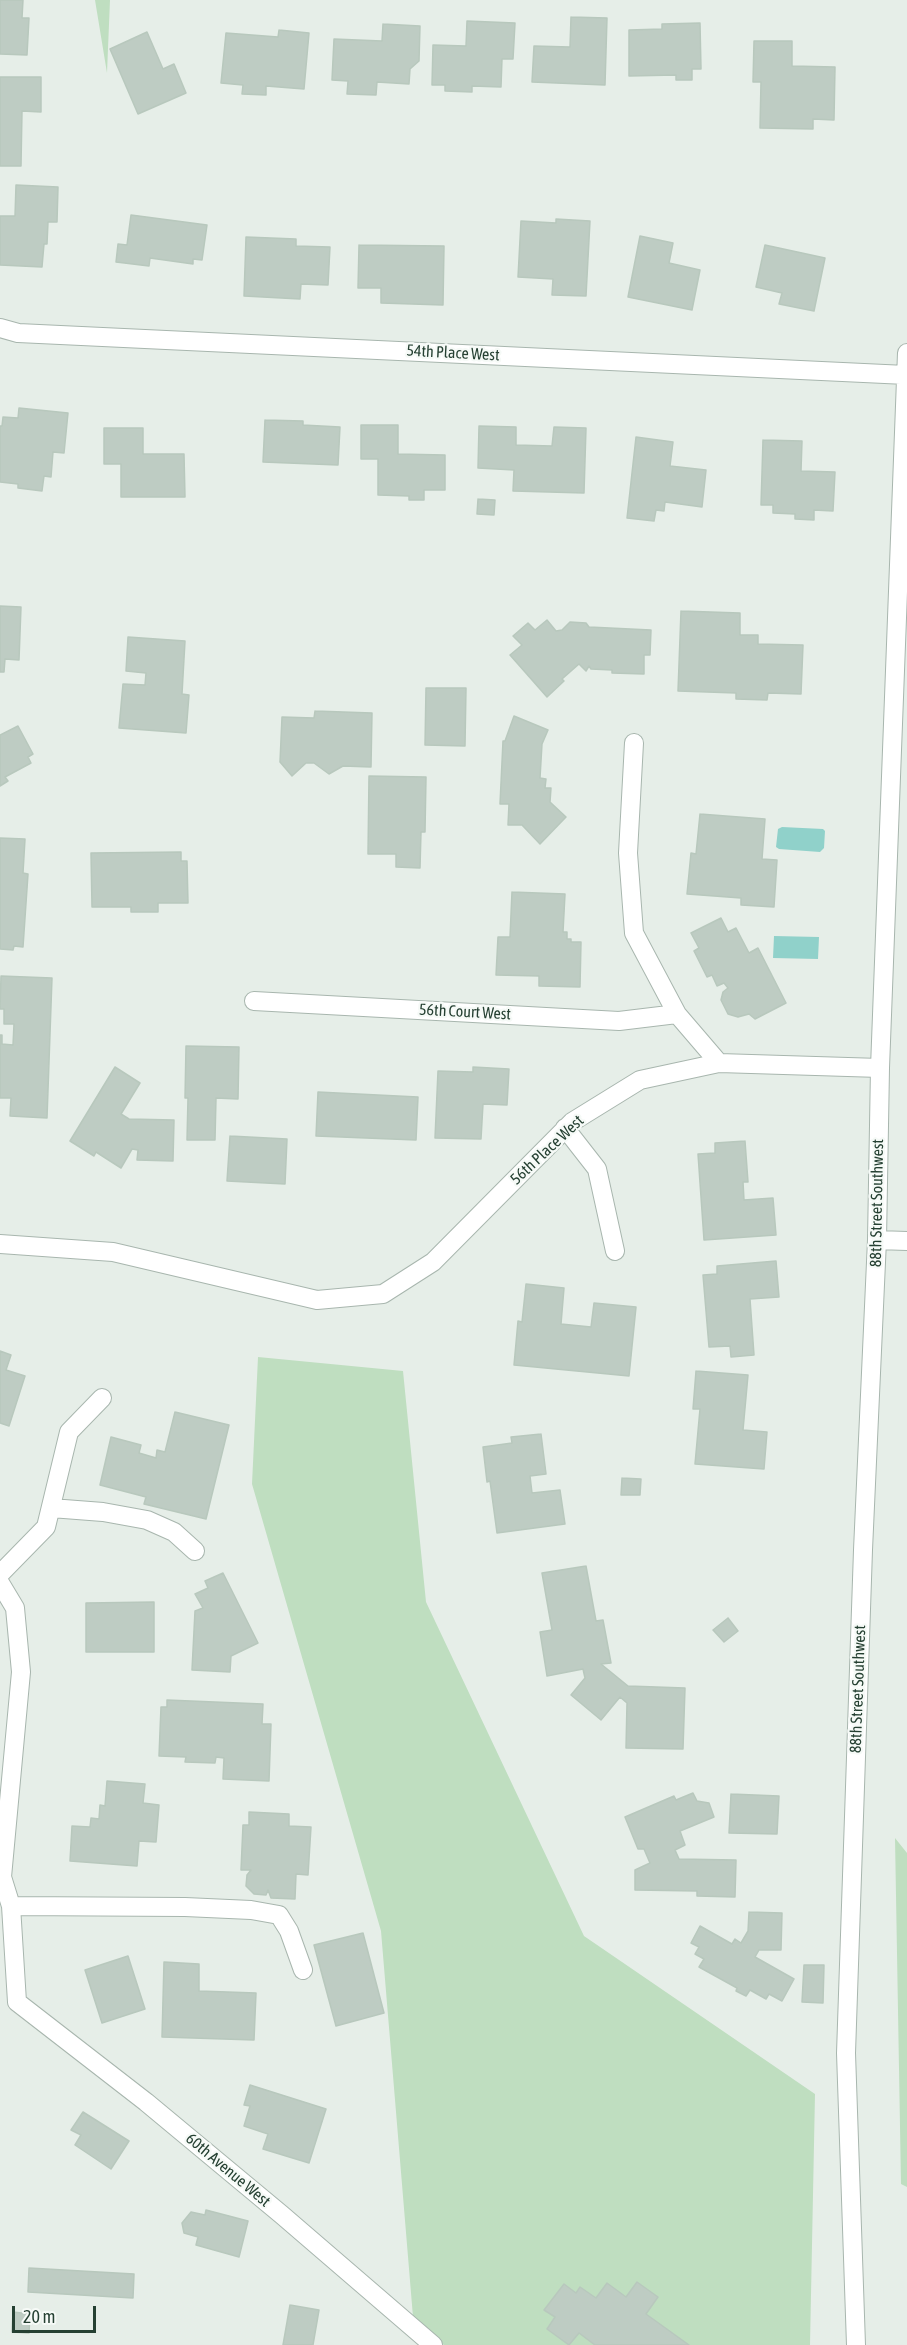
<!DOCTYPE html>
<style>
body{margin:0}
#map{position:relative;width:907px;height:2345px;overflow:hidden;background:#e6eee8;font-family:"Asap Condensed",sans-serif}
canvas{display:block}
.scale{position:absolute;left:12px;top:2306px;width:84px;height:27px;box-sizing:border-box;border:3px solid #254032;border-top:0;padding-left:8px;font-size:18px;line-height:21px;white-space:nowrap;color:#254032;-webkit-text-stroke:4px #f6faf7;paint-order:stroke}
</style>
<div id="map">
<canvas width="907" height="2345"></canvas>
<div class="scale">20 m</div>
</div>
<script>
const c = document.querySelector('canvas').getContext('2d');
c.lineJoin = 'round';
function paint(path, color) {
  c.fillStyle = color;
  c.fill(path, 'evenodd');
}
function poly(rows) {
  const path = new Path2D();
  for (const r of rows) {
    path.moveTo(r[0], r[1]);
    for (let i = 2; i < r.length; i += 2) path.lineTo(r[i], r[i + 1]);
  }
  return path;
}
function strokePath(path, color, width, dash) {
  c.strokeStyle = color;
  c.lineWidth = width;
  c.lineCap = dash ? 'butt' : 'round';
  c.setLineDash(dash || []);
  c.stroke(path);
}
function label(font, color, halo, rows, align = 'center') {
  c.font = font + ' "Asap Condensed",sans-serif';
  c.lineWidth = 4.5;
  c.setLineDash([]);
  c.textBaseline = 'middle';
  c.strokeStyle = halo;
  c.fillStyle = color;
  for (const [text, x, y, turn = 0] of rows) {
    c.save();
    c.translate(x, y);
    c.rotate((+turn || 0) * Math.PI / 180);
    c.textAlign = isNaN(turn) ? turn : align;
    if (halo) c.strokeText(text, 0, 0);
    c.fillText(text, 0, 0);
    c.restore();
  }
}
paint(poly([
 [95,0,110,0,107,73],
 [258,1357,403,1371,426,1602,584,1936,815,2094,810,2345,444,2345,414,2329,381,1931,252,1484],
 [895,1838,907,1853,907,2187,901,2184]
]), '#bfdec0');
paint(poly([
 [782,827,823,829,825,831,824,848,820,852,779,849,776,847,778,829],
 [774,936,819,937,818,959,773,958]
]), '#90d1ca');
const building = poly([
 [0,0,23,0,22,18,29,18,27,55,0,54,0,0],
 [571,17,607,18,605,85,532,82,534,46,570,47,571,17],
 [467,21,515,23,513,59,502,59,501,87,472,86,472,92,445,91,445,85,432,85,433,45,466,46,467,21],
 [700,23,701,69,692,69,692,80,676,80,676,75,629,76,629,30,662,29,662,24,700,23],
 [383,24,420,26,419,61,410,69,409,84,377,82,376,95,347,94,348,81,332,80,334,39,382,41,383,24],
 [279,30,309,33,304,89,266,86,266,95,242,94,243,85,221,83,226,33,278,37,279,30],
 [147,32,163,69,174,64,186,93,138,114,110,49,147,32],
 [754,41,792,41,792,66,835,67,834,120,813,119,813,129,760,128,761,82,753,82,754,41],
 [0,77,41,77,41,112,22,111,21,166,0,166,0,77],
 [16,185,58,187,57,222,48,222,47,244,44,244,42,267,0,265,0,216,15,216,16,185],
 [131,215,207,225,202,260,193,259,193,264,150,258,149,266,116,262,118,244,127,245,131,215],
 [556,219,590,221,586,296,552,295,553,279,518,277,521,221,556,223,556,219],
 [640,236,673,243,669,263,700,270,692,310,628,297,640,236],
 [246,237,296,239,296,246,330,247,328,285,301,284,300,299,244,296,246,237],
 [359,245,444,246,443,305,381,303,381,288,358,288,359,245],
 [765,245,825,258,814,311,779,304,782,293,756,287,765,245],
 [19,408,68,413,64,453,53,452,51,477,44,476,42,491,18,488,18,484,0,482,0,426,2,426,3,417,18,418,19,408],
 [265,420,303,421,303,425,340,427,338,465,263,462,265,420],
 [361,425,398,425,398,454,445,455,445,490,424,490,424,500,409,500,409,496,378,495,378,459,361,459,361,425],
 [479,426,516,427,516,445,552,446,554,427,586,428,584,493,513,491,514,470,478,468,479,426],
 [104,428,143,428,143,454,184,454,185,497,121,497,121,464,104,464,104,428],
 [636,437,673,442,670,466,706,470,702,507,665,502,664,511,656,510,654,521,627,518,636,437],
 [763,440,802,441,801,471,835,472,833,511,814,510,814,520,795,519,795,514,773,513,773,505,761,505,763,440],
 [478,499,495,500,494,515,477,514,478,499],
 [0,606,21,607,19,660,5,659,4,672,0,672,0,606],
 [681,611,740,613,740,635,758,635,758,644,803,645,801,694,768,693,767,700,736,699,736,693,678,691,681,611],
 [547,620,556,631,562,630,570,622,586,623,589,627,651,630,650,655,644,655,644,674,612,673,612,670,591,669,589,666,586,671,579,664,562,679,564,681,547,697,510,655,522,645,513,636,528,623,535,630,547,620],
 [128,637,185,641,182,694,189,695,186,733,119,728,123,684,145,685,146,673,126,671,128,637],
 [426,688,466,688,465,746,425,745,426,688],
 [315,711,372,713,371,767,343,766,329,774,314,763,306,763,292,776,280,762,282,717,314,718,315,711],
 [514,716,548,730,542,744,540,778,546,779,545,788,551,788,550,802,566,817,540,844,522,825,508,825,509,804,500,804,503,741,505,741,514,716],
 [18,726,33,754,28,757,31,763,5,777,8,781,0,786,0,735,18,726],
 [369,776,426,777,425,832,421,832,420,868,396,867,396,854,368,854,369,776],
 [700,814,765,819,762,859,777,860,774,907,741,905,741,898,687,894,691,853,696,854,700,814],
 [0,838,25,839,23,873,28,874,23,947,14,946,13,950,0,949,0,838],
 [181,852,181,861,187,861,188,903,158,903,158,912,131,912,131,907,92,907,91,853,181,852],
 [512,892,565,894,563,932,567,932,567,939,571,939,571,942,581,942,580,987,539,986,539,976,496,975,498,937,510,937,512,892],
 [721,918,728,932,736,928,749,953,758,948,786,1003,755,1019,749,1014,738,1017,728,1014,721,1000,723,992,728,988,724,983,717,986,712,975,707,977,694,951,699,948,691,933,721,918],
 [1,976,52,978,47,1118,10,1116,11,1098,0,1098,0,1035,2,1035,2,1044,13,1045,14,1024,4,1024,4,1009,0,1009,1,976],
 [186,1046,239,1047,238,1099,216,1098,215,1140,187,1140,188,1098,185,1098,186,1046],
 [115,1067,140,1083,121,1114,129,1119,174,1120,173,1161,137,1160,138,1150,132,1149,121,1168,96,1152,94,1156,70,1141,115,1067],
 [473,1067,509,1069,507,1105,483,1104,481,1139,435,1138,438,1071,473,1072,473,1067],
 [318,1092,418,1097,416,1140,316,1136,318,1092],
 [230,1136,287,1139,285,1184,227,1181,230,1136],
 [745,1141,748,1182,743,1182,744,1200,773,1198,776,1235,704,1240,698,1154,715,1153,715,1143,745,1141],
 [776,1261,779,1297,750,1299,754,1355,731,1357,730,1346,709,1347,703,1275,717,1274,717,1266,776,1261],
 [526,1284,564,1288,561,1324,591,1327,594,1303,636,1307,629,1376,514,1365,518,1321,522,1322,526,1284],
 [0,1351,11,1355,6,1370,25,1376,9,1426,0,1423,0,1351],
 [696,1371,748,1375,743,1430,767,1432,764,1469,695,1464,700,1409,693,1409,696,1371],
 [175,1412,229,1425,206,1519,144,1504,146,1497,100,1485,111,1437,141,1445,139,1453,156,1458,157,1450,165,1452,175,1412],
 [541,1434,546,1474,530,1476,532,1493,560,1490,565,1524,497,1533,490,1481,487,1482,483,1447,512,1443,511,1437,541,1434],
 [622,1478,641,1479,640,1495,621,1495,622,1478],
 [586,1566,596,1621,603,1620,611,1663,601,1664,628,1686,685,1688,683,1749,626,1748,627,1703,620,1697,601,1720,571,1695,585,1678,583,1669,547,1676,540,1632,552,1630,542,1573,586,1566],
 [223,1573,258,1643,231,1656,230,1672,192,1670,195,1611,203,1608,195,1594,208,1588,205,1581,223,1573],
 [154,1602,154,1652,86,1652,86,1603,154,1602],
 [728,1618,738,1631,724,1642,713,1630,728,1618],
 [167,1700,263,1704,262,1724,271,1724,269,1781,223,1779,224,1758,216,1757,215,1763,185,1762,186,1757,159,1756,161,1707,167,1707,167,1700],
 [107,1781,145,1784,143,1803,159,1805,156,1842,139,1841,137,1866,70,1861,72,1826,90,1827,91,1818,99,1819,100,1805,105,1806,107,1781],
 [693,1793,697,1801,709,1803,714,1817,680,1831,685,1845,675,1850,679,1859,736,1860,735,1897,697,1896,697,1891,635,1890,635,1870,650,1863,644,1849,638,1849,625,1817,674,1796,676,1800,693,1793],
 [731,1794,779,1796,777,1834,729,1833,731,1794],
 [249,1812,289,1814,289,1826,311,1827,308,1875,296,1874,295,1899,271,1898,268,1890,266,1895,254,1894,246,1886,247,1875,251,1870,241,1870,243,1825,249,1825,249,1812],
 [749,1912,782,1913,781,1950,759,1950,755,1957,794,1979,782,2001,769,1994,766,1999,750,1990,746,1996,736,1991,737,1988,699,1967,704,1959,695,1954,699,1947,691,1943,700,1926,732,1944,735,1939,741,1943,748,1931,749,1912],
 [363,1933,384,2013,336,2026,314,1945,363,1933],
 [128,1956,145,2009,102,2023,85,1970,128,1956],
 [164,1962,199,1964,199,1991,256,1993,254,2040,162,2037,164,1962],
 [804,1965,824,1965,823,2003,802,2002,804,1965],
 [250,2085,326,2109,309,2163,263,2149,268,2134,244,2126,250,2106,244,2105,250,2085],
 [83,2112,129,2141,111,2169,75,2145,81,2135,71,2130,83,2112],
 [206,2210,248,2221,239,2257,196,2245,198,2237,184,2233,182,2223,191,2212,205,2215,206,2210],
 [29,2268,134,2274,133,2298,28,2292,29,2268],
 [637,2282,658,2297,646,2314,689,2345,595,2345,579,2333,569,2345,547,2329,555,2317,544,2310,564,2284,576,2293,580,2287,596,2298,607,2283,626,2297,637,2282],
 [290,2305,319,2310,313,2345,283,2345,290,2305],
 [13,2312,30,2314,29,2333,12,2332,13,2312]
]);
paint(building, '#beccc3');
strokePath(building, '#b8c8bd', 1.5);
const minor = poly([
 [0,328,18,333,906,375],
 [634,743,628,853,634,933,677,1014,719,1063],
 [254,1001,619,1021,677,1014],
 [565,1128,597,1169,615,1251],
 [877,1240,907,1241],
 [0,1244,113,1252,317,1300,383,1294,433,1262,572,1122,640,1080,719,1063,880,1068],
 [51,1508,103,1512,147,1520,174,1532,195,1551],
 [0,1574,46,1527,69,1432,102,1398],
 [0,1583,15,1608,21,1672,2,1877,11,1906,17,2002,146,2102,282,2215,433,2345],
 [11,1906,185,1907,251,1910,279,1915,289,1931,303,1970],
 [856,2345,846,2053,863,1550,877,1240,880,1068,907,353]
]);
strokePath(minor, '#a8b6ae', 20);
strokePath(minor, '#fff', 18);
label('16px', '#254032', '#f6faf7', [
 ["54th Place West",453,353,3],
 ["56th Court West",465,1012,3],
 ["56th Place West",547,1150,-43],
 ["88th Street Southwest",877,1203,-89],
 ["88th Street Southwest",858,1689,-88],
 ["60th Avenue West",228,2170,40]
]);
</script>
